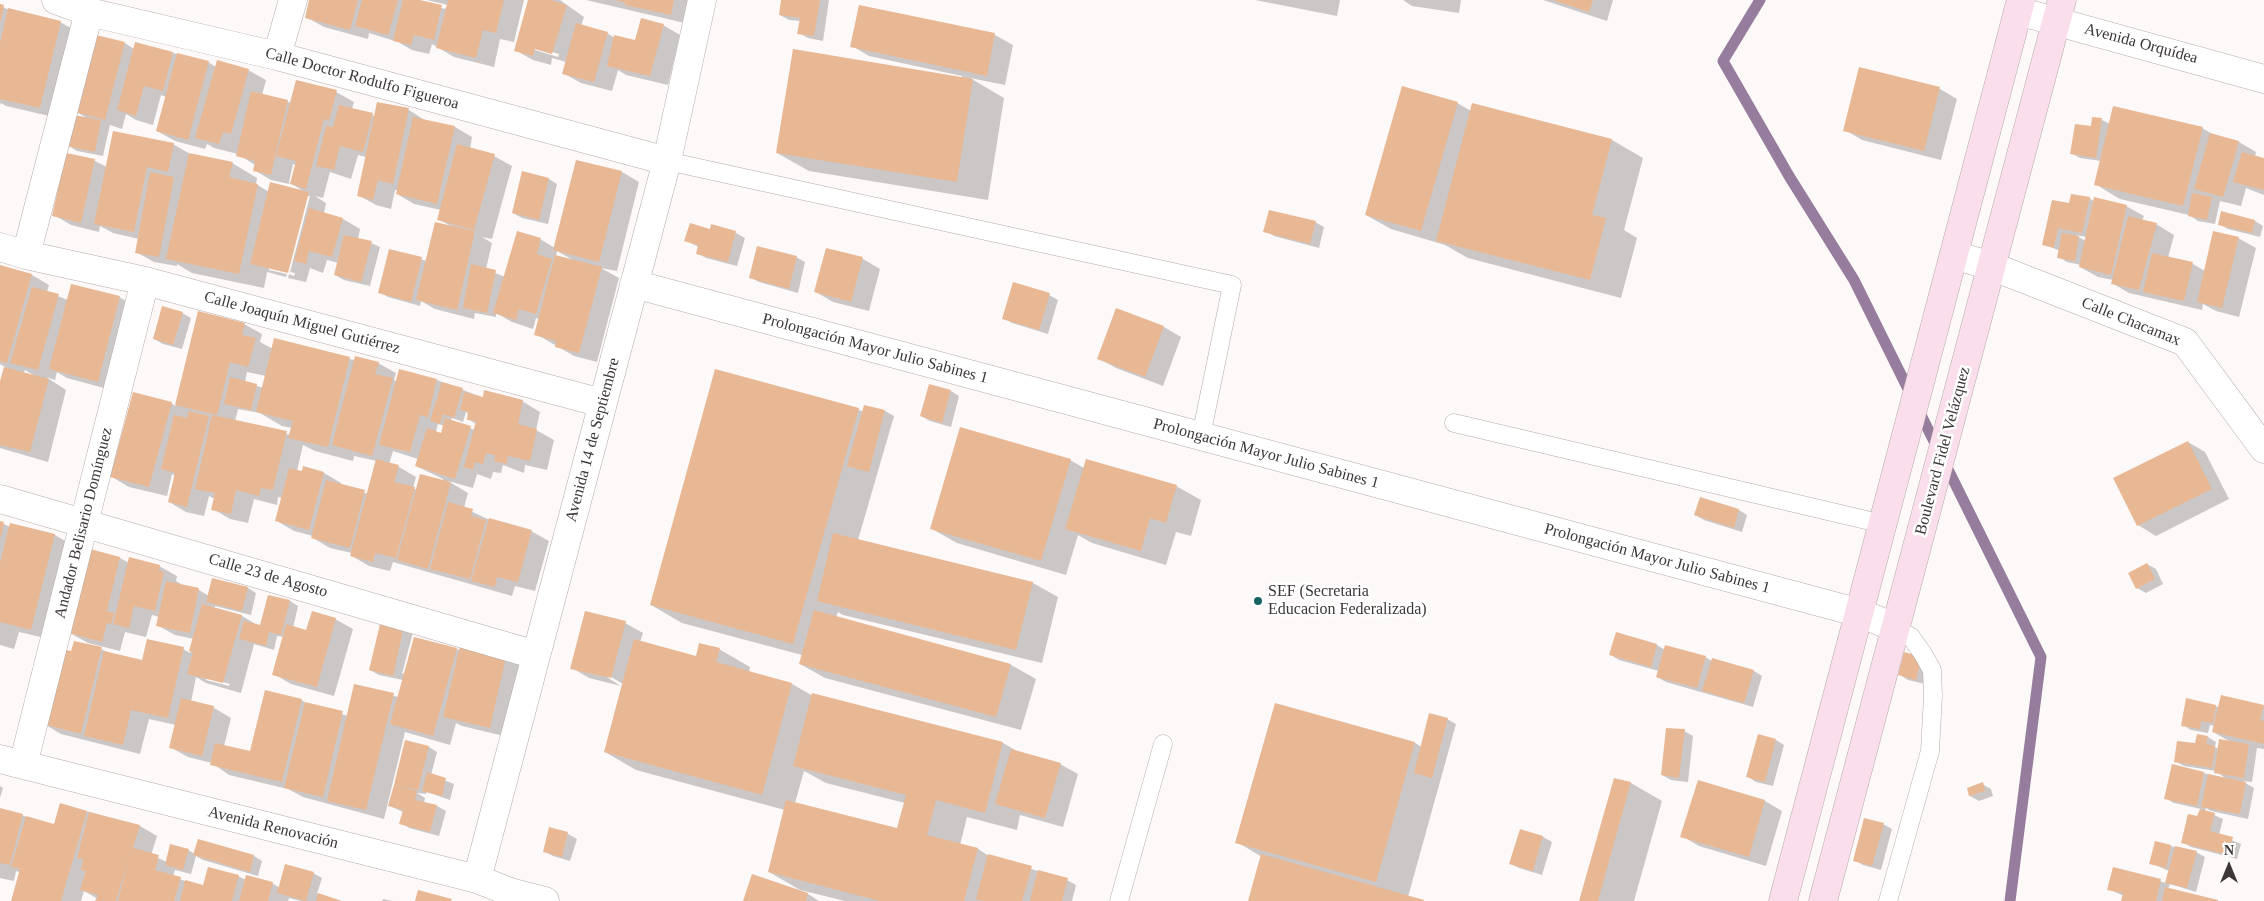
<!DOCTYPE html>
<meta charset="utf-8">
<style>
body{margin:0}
#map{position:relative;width:2264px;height:901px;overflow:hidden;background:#fef9f9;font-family:Georgia,serif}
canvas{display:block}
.north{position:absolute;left:2204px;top:841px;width:50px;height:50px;-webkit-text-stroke:4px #fff;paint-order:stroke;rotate:0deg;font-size:14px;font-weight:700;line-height:20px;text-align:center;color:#3c3837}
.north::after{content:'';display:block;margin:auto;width:18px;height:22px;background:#3c3837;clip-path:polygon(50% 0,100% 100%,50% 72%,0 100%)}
</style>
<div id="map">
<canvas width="2264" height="901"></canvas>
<div class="north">N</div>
</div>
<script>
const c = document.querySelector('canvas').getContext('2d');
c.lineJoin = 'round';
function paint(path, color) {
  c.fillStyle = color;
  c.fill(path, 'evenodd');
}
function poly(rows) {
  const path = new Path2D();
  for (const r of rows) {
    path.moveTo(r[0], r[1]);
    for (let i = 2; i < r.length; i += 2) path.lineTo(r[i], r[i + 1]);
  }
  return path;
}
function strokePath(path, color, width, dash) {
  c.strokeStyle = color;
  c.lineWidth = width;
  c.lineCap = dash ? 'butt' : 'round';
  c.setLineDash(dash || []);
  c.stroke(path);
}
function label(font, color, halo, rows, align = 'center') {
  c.font = font + ' Georgia,serif';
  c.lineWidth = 5;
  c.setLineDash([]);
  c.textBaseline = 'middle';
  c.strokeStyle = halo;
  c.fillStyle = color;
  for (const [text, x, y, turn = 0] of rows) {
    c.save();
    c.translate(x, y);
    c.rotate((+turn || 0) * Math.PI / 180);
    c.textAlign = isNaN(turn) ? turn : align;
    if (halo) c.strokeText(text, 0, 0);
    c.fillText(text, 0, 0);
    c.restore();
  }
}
paint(poly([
 [310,0,418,0,445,9,448,5,427,0,524,0,514,42,500,39,494,67,454,57,432,44,429,54,412,50,398,42,369,33,368,39,324,27,306,17],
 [530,0,560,0,584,17,581,26,607,33,615,38,636,42,663,25,680,35,668,85,626,75,618,70,612,91,581,83,563,73,566,62,552,58,551,65,533,60,515,50],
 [535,47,559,54,558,57,535,50],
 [586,0,694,0,689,24],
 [782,0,829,0,823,41,808,38,799,33,801,21,789,20,780,15],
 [1255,0,1340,0,1337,16],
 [1403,0,1461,0,1459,13,1412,6],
 [1543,0,1613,0,1607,21],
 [0,6,10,10,60,22,78,32,58,118,6,106,1,103,0,105],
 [859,6,995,35,1013,45,1005,85,970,78,1004,98,988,200,809,171,777,153,962,78,962,76,869,56,852,46],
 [125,43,134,49,173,53,208,62,216,67,248,70,266,80,262,95,292,103,336,92,354,102,352,109,375,116,378,103,409,110,426,121,455,127,472,137,470,149,494,156,512,166,492,239,482,237,492,243,486,269,505,277,540,239,555,248,577,162,622,172,639,182,617,271,601,268,619,278,597,362,574,356,536,334,540,319,536,318,533,329,512,322,496,313,496,317,475,313,474,319,435,309,421,301,420,306,388,297,380,292,390,251,427,261,451,226,438,219,441,210,414,204,397,194,398,190,395,190,391,209,376,205,358,195,366,157,358,155,351,179,330,172,323,198,315,196,326,203,324,213,343,219,360,229,358,239,371,243,380,247,370,286,344,280,335,275,338,263,327,260,323,273,310,268,306,282,288,278,289,274,294,276,295,273,290,272,310,196,307,196,269,267,269,270,287,274,286,277,267,272,264,288,192,273,177,264,177,266,154,262,136,252,139,239,113,233,100,226,99,232,71,225,54,215,67,155,95,161,107,167,173,144,190,154,232,163,257,178,256,184,269,192,303,191,289,182,289,184,271,180,254,170,255,165,238,154,214,148,207,144,205,149,175,141,157,131,166,97,161,95,153,125,136,120,126,114,122,129,110,125,103,156,77,151,69,146,87,118,73,110],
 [293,164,296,165,291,182,289,182],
 [557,251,573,260,556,256],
 [1940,89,1957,99,1941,160,1862,140,1845,130],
 [1457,103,1471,111,1473,104,1612,140,1643,158,1624,230,1637,238,1621,298,1468,258,1445,245,1391,229,1366,215],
 [2102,120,2110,124,2202,128,2214,135,2239,142,2256,152,2255,157,2264,159,2264,195,2246,188,2241,206,2220,201,2215,224,2198,221,2189,215,2120,199,2095,184,2101,161,2080,158,2071,153,2092,128],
 [523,173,549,179,557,184,548,224,522,218,513,213],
 [2089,198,2095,202,2126,206,2144,216,2142,221,2156,224,2174,235,2168,258,2193,264,2205,271,2238,238,2256,248,2239,317,2216,311,2203,304,2202,310,2129,293,2112,283,2113,280,2098,277,2080,267,2081,265,2067,262,2059,257,2060,251,2044,244,2070,205],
 [2075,235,2087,237,2086,241],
 [2255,221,2263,226,2260,237,2228,229,2219,224],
 [1315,222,1324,227,1319,248,1274,236,1265,231],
 [712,226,736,233,745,238,737,266,706,258,697,253,699,247,686,241,710,230],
 [827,249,863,259,880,269,869,311,833,302,816,292],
 [796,257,805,262,798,293,759,282,750,277],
 [0,266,32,275,49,285,47,292,68,300,119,297,137,307,115,391,67,378,57,372,55,380,46,377,66,390,48,462,0,448,0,386,5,367,0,364],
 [25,370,33,375,24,373],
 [1049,295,1058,300,1048,334,1012,323,1004,318],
 [199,312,244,324,262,334,260,342,273,349,378,363,396,373,394,380,397,382,399,371,437,380,484,398,522,401,540,412,536,430,554,440,547,470,525,465,524,473,503,465,501,473,493,472,491,479,477,474,473,488,448,481,468,493,464,508,490,520,531,531,549,541,535,591,515,586,512,596,393,562,390,571,369,566,352,556,352,553,330,548,313,538,313,536,294,531,277,521,283,498,278,497,277,505,254,499,248,523,230,519,213,509,215,499,209,496,204,516,186,512,169,502,175,476,172,474,167,496,129,487,112,477,171,403,176,406],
 [247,372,266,376,263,388,245,382],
 [238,409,260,413,282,426,292,428,290,435,235,421],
 [466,412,469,414,468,419,476,424,475,430,450,421,452,418,463,422],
 [438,424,444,426,442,434,436,432],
 [303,445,315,451,353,461,354,456,377,461,368,494,341,485,341,483,324,473,304,468,303,473,297,471],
 [393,451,418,459,416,466,443,479,443,481,417,490,413,488,416,477,399,467,389,464],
 [182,313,191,318,182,349,163,344,154,339],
 [1164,327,1181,337,1163,386,1116,368,1098,358],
 [951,391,959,396,951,427,930,421,921,416],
 [865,406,885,411,894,416,858,540,1033,583,1058,597,1042,663,843,615,838,612,836,618,1011,665,1036,679,1021,730,825,678,800,664,802,655,682,623,651,605,858,409,863,412],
 [2188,442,2205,452,2229,499,2156,536,2138,525,2115,478],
 [1070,460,1084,468,1176,486,1201,500,1191,536,1176,532,1166,565,1092,543,1078,535,1066,575,957,543,932,529],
 [1739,510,1747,515,1742,532,1704,520,1695,515],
 [0,522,10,527,55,535,72,545,49,639,19,632,14,649,0,645],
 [91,550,120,558,129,563,159,566,177,576,176,581,181,584,181,586,199,590,209,596,213,579,248,588,256,593,251,615,215,606,214,609,242,616,259,626,290,601,298,606,293,628,307,632,335,619,353,629,334,696,291,684,274,674,284,637,277,636,274,650,254,644,241,693,206,683,196,677,191,702,214,708,231,718,224,746,251,753,301,700,308,704,348,716,355,686,398,697,403,680,379,675,370,670,381,622,413,632,402,674,456,649,524,664,508,737,462,726,456,723,450,745,405,732,384,819,303,797,288,789,229,775,212,763,188,757,170,747,176,725,149,719,140,754,61,734,44,724,72,653,101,649,111,654,143,661,183,649,190,653,194,639,175,635,157,625,159,617,152,615,146,637,125,632,120,651,88,643,70,633],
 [206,677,230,684,229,686,206,680],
 [2147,564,2156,569,2163,584,2146,593,2137,588],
 [625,623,643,633,640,642,697,658,719,649,750,667,749,673,792,684,813,696,813,694,1003,743,1020,753,1060,764,1078,774,1063,827,1020,815,1017,830,967,817,960,845,978,849,989,856,1067,880,1076,885,1072,901,845,901,800,890,769,872,785,810,636,770,605,752,623,684,606,674,605,676,621,686,589,678,572,668],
 [804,771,826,783,905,803,898,830,795,803],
 [1657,645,1665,650,1705,657,1712,661,1754,671,1762,676,1753,707,1666,682,1657,677,1659,671,1619,660,1611,655],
 [1905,654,1930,664,1925,684,1908,680,1900,675],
 [2187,700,2219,707,2264,706,2264,749,2257,748,2252,782,2242,781,2254,788,2248,819,2211,811,2206,808,2205,811,2223,819,2219,835,2241,844,2237,859,2191,847,2182,842,2198,818,2201,809,2174,803,2165,798,2172,766,2225,778,2216,771,2184,766,2175,761,2208,737,2216,742,2215,747,2219,749,2231,742,2213,732,2215,726,2210,725,2208,733,2191,730,2183,725],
 [1276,704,1415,743,1422,747,1447,719,1456,724,1408,897,1421,901,1249,901,1262,857,1237,842],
 [1684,731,1693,736,1688,782,1671,780,1662,775],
 [1776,740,1784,745,1773,786,1756,782,1748,777],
 [406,741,429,747,437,752,431,775,454,784,450,800,427,792,426,794,417,793,425,798,424,803,437,806,446,811,439,836,409,828,401,823,403,812,390,806],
 [1615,779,1631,783,1662,801,1634,901,1580,901],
 [1699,782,1765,801,1782,811,1766,866,1699,846,1682,836],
 [1982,784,1991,789,1993,796,1979,801,1970,796,1968,789],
 [0,786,3,788,0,798],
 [61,804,140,826,157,836,151,855,167,862,188,850,195,854,199,841,254,856,262,861,258,876,203,860,196,856,191,874,175,870,173,876,187,882,204,887,238,876,246,880,272,883,280,888,313,873,322,878,317,894,339,901,301,901,289,898,288,901,97,901,98,899,84,891,81,901,12,901,21,873,16,871,14,881,0,878,0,809,55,825],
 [1883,824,1892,829,1881,870,1863,865,1854,860],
 [550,829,568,834,577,839,570,861,553,856,544,851],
 [1520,831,1543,837,1552,842,1542,875,1519,868,1511,864],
 [2170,846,2196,852,2205,857,2196,892,2170,884,2168,889,2215,901,2123,901,2124,896,2108,889,2114,868,2166,883,2169,871,2151,863],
 [753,876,808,894,819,901,744,901],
 [383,899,393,901,382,901]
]), '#0003');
strokePath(poly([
 [1760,0,1723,61,1789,176,1854,280,2041,657,2010,901]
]), '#967d9d', 11);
paint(poly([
 [309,0,358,0,350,30,305,18],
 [362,0,398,0,388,35,355,26],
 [403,0,420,0,442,5,434,40,414,35,411,45,393,41],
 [448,0,504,0,496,33,483,30,476,58,436,48],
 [528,0,551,0,567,5,552,54,535,49,533,56,514,51],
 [615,0,674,0,671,15,625,5,626,3],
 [781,0,820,0,814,36,797,34,800,18,779,15],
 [1553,0,1593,0,1589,12],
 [0,4,4,5,1,21,0,21],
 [859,5,995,33,987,76,850,47],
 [8,8,61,21,40,108,0,99,0,43],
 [641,18,664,24,650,76,607,66,614,35,635,40],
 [576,23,608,32,594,82,562,74],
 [92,34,125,42,105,120,72,111],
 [135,42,173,52,163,91,144,86,136,116,117,110],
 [793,49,973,79,957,182,776,153],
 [177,53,209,61,188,140,156,131],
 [217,60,249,69,231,134,223,132,219,144,195,138],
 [1859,67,1940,87,1924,151,1843,131],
 [296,80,337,90,329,121,324,119,306,189,290,184,296,161,276,156],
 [1402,86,1458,102,1421,231,1365,215],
 [251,91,288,100,271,175,253,171,255,161,236,156],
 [377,102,409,108,393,184,378,180,373,200,357,196],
 [1472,103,1612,139,1592,215,1606,218,1590,280,1436,241],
 [339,105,373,113,363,152,340,146,334,170,316,166,326,126,333,127],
 [2113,106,2203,127,2183,206,2094,185],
 [74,115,101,120,95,152,67,146],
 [413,117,455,126,437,204,396,194],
 [2092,117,2102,118,2096,158,2070,154,2075,124,2091,126],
 [113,131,174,143,168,172,147,167,134,232,94,224],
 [2210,133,2239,141,2223,197,2194,189],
 [457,144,495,154,474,230,437,220],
 [2242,152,2264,158,2264,190,2233,182],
 [66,153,95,159,81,223,52,216],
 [189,153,233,162,229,177,258,184,239,274,166,259],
 [576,160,622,171,599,262,553,250],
 [522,171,549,178,539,220,512,213],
 [150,172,174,177,159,257,135,253],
 [270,182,309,192,288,273,250,264],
 [2192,193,2212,197,2207,220,2188,216],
 [2071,194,2090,197,2082,233,2058,228,2054,248,2042,245,2052,200,2069,203],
 [2094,197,2127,205,2111,275,2079,267],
 [309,208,343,218,332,257,309,251,306,264,294,261],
 [1269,210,1316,221,1310,244,1263,232],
 [2221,211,2255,220,2252,233,2218,225],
 [2128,216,2157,223,2139,290,2111,284],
 [435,222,475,231,457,310,416,300],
 [690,223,710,229,711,224,736,231,728,262,696,254,698,245,684,241],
 [517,231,541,238,537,254,552,259,536,314,519,309,516,320,493,313],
 [2213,231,2239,237,2222,308,2197,302],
 [2062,233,2079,236,2075,261,2057,258],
 [344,235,372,241,361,282,334,275],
 [757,246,797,256,789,289,749,278],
 [826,248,863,257,851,302,814,292],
 [389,249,422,257,411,302,378,293],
 [2152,253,2193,262,2184,301,2143,292],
 [555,255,602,267,579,353,555,347,556,341,534,335],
 [471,264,496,270,487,313,463,308],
 [0,265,32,274,7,363,0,361],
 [1013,282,1050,293,1039,330,1002,319],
 [71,284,120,296,98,382,49,369],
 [32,287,59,294,38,370,10,363],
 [162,306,183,312,173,345,153,339],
 [1116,308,1164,326,1145,377,1097,359],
 [198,311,245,323,242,335,256,338,248,367,230,362,217,415,175,405],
 [274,338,350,357,328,447,288,438,293,421,256,412],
 [355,356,379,362,375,374,393,378,372,456,332,445],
 [4,367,49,379,30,452,0,445,0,381],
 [399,369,437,379,428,417,420,415,410,452,379,445],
 [715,369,859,408,793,644,650,605],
 [230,377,257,384,251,410,224,404],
 [442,382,463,388,454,418,443,414,440,424,430,421],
 [929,384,951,390,942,423,920,416],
 [484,390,523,400,518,424,537,429,530,461,508,456,506,464,494,461,495,455,486,453,483,464,475,462,473,470,464,467,476,421,467,420,468,412,460,410,464,392,483,397],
 [133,392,172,402,149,487,110,477],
 [864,405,885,410,869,472,847,466],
 [189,411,209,416,187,507,168,502,175,473,161,469,174,415,187,418],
 [212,415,287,431,273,490,261,488,259,496,236,490,231,514,211,510,215,493,195,489],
 [445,418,471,426,455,479,415,466,427,428,441,433],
 [960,427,1071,459,1041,561,930,529],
 [2188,441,2212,489,2137,526,2113,478],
 [376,459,399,465,394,482,415,487,396,558,375,553,373,562,350,556],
 [1086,459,1177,485,1166,523,1150,518,1141,551,1065,529],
 [303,466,324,472,309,530,275,521,289,468,302,471],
 [420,474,451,482,428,569,397,560],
 [326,480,365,490,350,548,311,538],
 [1700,497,1739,509,1734,528,1694,515],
 [448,502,473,509,471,516,486,520,470,579,430,569],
 [489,518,532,530,518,582,497,577,495,587,471,581],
 [0,521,4,522,1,537,0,537],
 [10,523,55,534,31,630,0,622,0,563],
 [833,533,1033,582,1016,650,817,601],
 [90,549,120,557,107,611,114,613,111,624,107,623,102,642,69,633],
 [129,557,160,565,159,571,164,572,155,611,134,606,129,628,113,624],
 [2147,563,2155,579,2136,589,2128,573],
 [212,578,248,587,242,611,206,602],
 [166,581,199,588,190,633,156,626],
 [268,595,290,600,281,635,269,632,266,646,239,639,244,621,260,625],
 [202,604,242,615,223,683,187,674,193,652,189,651],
 [814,610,1011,664,996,717,799,664],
 [312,611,336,618,317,687,272,675,286,624,306,630],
 [585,611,626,621,611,678,570,669],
 [381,620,404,626,393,676,369,670],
 [1616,632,1657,644,1651,667,1609,655],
 [414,637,457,648,433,736,390,724],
 [147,639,184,647,168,718,131,710,123,745,84,736,104,651,142,660],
 [634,639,696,656,699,643,720,648,716,662,792,683,762,795,604,752],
 [74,641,102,647,81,734,43,724,61,649,71,651],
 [461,642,507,652,490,728,443,717],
 [1665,645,1706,656,1697,688,1656,677],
 [1904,652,1922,657,1916,680,1898,675],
 [1712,658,1754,670,1744,703,1702,691],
 [354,684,394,693,366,810,327,801],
 [265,690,302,699,282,782,210,765,215,743,250,751],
 [812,693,1003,742,985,813,936,800,927,835,978,848,964,901,880,901,768,872,786,800,897,828,906,795,793,766],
 [2221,695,2264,705,2260,720,2264,721,2264,744,2212,732],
 [181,698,214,706,202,756,169,748],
 [2186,698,2216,705,2213,723,2201,721,2200,729,2181,726],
 [305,702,343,711,323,797,284,788],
 [1275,703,1415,742,1376,882,1235,843],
 [1429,713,1448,718,1432,778,1414,773],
 [1666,728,1685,729,1679,778,1661,775],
 [1758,734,1776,739,1765,782,1746,777],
 [2197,734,2208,736,2206,744,2215,746,2212,768,2174,762,2177,741,2195,743],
 [2219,739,2249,744,2244,778,2214,773],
 [405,740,429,746,418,790,394,785],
 [1011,749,1061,763,1045,818,995,804],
 [2172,764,2204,772,2197,806,2164,799],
 [427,772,446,778,442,796,422,791],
 [2208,774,2246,782,2240,814,2201,807],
 [1614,778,1631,782,1598,901,1579,901],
 [1698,780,1765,800,1749,857,1680,837],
 [1983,782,1985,791,1969,796,1967,788],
 [394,785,417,791,415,800,437,805,430,832,399,824,403,810,388,806],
 [60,803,87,811,61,901,11,901,20,869,11,867,26,816,54,824],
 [0,808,23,814,10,865,0,863],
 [2200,809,2215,813,2210,831,2233,837,2228,855,2181,843,2188,814,2197,816],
 [89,812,140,825,133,848,159,855,155,870,181,877,174,901,118,901,129,858,116,901,95,901,98,895,80,890,86,871,81,870,83,859,77,858],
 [1864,818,1884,823,1872,866,1853,861],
 [549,827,568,832,562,857,543,852],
 [1520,829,1543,836,1533,871,1509,864],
 [198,839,254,855,250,872,193,855],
 [2155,841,2171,845,2166,868,2149,864],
 [170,844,189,849,183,870,165,865],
 [2175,846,2197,851,2187,888,2165,883],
 [988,854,1032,866,1022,901,984,901,976,899],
 [1261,854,1424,900,1424,901,1248,901],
 [285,864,314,872,306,901,277,893],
 [208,867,239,875,232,901,180,901,185,880,203,885],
 [2113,867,2161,879,2156,901,2121,901,2123,893,2107,890],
 [1038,870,1068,878,1062,901,1030,901],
 [752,874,808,893,806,901,743,901],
 [246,875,273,882,268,901,239,901],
 [2165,887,2218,900,2218,901,2162,901],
 [418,890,452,899,451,901,415,901],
 [318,893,342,901,316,901]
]), '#e8b793');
const lane = poly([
 [667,161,1232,285,1201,436],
 [1454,423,1883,524],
 [1119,901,1163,744],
 [1888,901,1930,751,1933,696,1932,670,1923,654,1911,637,1896,628]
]);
const street = poly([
 [56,0,89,12,277,56,667,161],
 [2018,11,2264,79],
 [277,56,293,0],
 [0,247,26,255,145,281,602,403],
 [26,255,89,12],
 [1954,255,1991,266,2185,342,2264,449],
 [634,284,1860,613,1896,628],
 [0,499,536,655],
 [0,759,477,879,510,892,545,901],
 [23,765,145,281],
 [477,879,667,161,702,0]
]);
const secondary = poly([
 [1783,901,2021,0],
 [1823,901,2062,0]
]);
strokePath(lane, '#b5abaa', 19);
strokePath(street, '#b5abaa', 29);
strokePath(secondary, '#b5abaa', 29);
strokePath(lane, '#fff', 18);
strokePath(street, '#fff', 28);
strokePath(secondary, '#fadeeb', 28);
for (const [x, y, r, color] of [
 [1258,601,5,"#156462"]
]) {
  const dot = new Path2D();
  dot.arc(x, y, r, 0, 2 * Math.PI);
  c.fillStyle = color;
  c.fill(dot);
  strokePath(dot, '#fff', 2);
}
label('16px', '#3c3837', '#fff', [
 ["Avenida Orquídea",2141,44,15],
 ["Calle Doctor Rodulfo Figueroa",362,79,15],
 ["Calle Chacamax",2131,322,22],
 ["Calle Joaquín Miguel Gutiérrez",302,323,15],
 ["Prolongación Mayor Julio Sabines 1",875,349,15],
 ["Avenida 14 de Septiembre",593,440,-75],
 ["Boulevard Fidel Velázquez",1943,451,-75],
 ["Prolongación Mayor Julio Sabines 1",1266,454,15],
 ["Andador Belisario Domínguez",84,523,-76],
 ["Prolongación Mayor Julio Sabines 1",1657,559,15],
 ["Calle 23 de Agosto",268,576,16],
 ["Avenida Renovación",273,828,14]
]);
label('16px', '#3c3837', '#fff', [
 ["SEF (Secretaria",1268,592],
 ["Educacion Federalizada)",1268,610]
], 'left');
</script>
